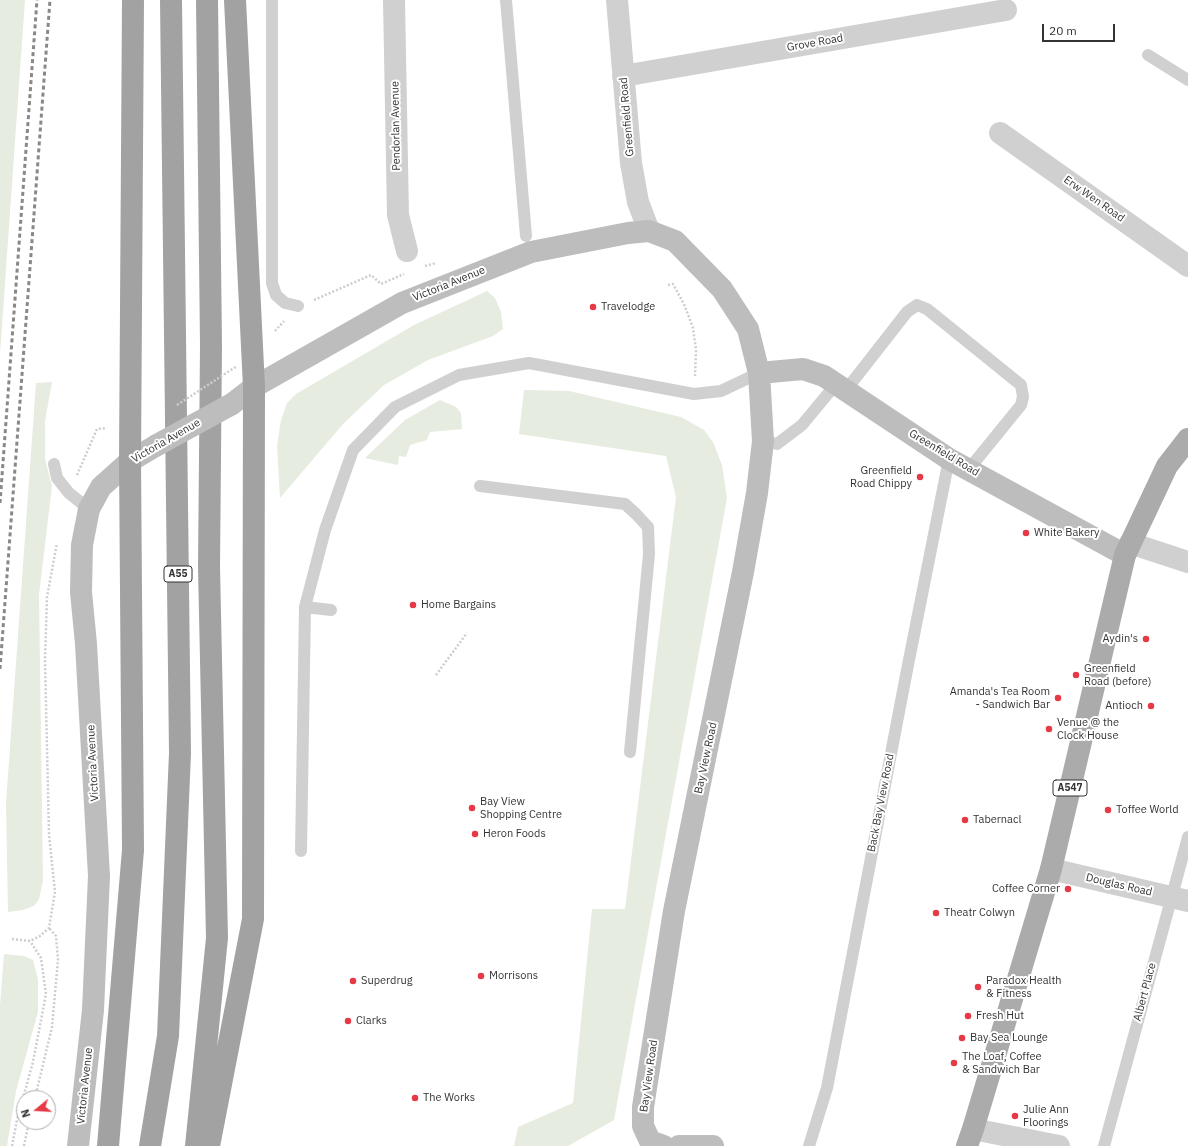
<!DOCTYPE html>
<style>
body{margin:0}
#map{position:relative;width:1188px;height:1146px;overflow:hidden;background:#fff;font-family:"IBM Plex Sans",sans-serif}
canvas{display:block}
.north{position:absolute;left:16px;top:1090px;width:40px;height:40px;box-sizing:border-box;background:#fff;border:1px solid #adadad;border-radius:50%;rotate:252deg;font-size:11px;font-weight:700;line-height:16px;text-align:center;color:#333}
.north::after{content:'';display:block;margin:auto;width:14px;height:18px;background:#e63946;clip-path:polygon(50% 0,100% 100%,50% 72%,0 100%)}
.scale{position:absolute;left:1042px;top:24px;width:73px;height:18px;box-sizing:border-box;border:2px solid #333;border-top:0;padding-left:5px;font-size:12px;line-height:14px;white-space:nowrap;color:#333;-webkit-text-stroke:3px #fff;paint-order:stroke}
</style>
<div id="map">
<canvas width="1188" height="1146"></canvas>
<div class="north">N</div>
<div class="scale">20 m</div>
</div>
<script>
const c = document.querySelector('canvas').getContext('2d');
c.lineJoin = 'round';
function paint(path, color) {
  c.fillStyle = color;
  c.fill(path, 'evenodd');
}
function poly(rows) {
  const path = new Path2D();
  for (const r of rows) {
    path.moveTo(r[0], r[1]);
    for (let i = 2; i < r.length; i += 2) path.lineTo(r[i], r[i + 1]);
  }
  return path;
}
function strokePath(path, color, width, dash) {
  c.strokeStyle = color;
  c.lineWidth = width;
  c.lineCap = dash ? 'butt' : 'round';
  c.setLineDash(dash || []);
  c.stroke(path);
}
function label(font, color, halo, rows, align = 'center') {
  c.font = font + ' "IBM Plex Sans",sans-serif';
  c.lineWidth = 4;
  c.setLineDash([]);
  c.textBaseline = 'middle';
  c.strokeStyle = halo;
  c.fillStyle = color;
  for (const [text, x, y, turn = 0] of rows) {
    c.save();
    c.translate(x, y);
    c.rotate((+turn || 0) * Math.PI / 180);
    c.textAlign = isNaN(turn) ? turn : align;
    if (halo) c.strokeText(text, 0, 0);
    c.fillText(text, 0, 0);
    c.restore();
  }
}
paint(poly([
 [0,0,25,0,0,354],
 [487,291,495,298,501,312,503,329,493,336,428,360,384,385,343,424,280,498,277,446,281,420,287,403,296,394,414,325],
 [52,382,45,421,45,459,52,486,39,595,43,881,39,899,34,906,23,910,8,912,6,803,36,383],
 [524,390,569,391,681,417,704,430,713,442,722,465,727,498,614,1120,568,1146,514,1146,518,1127,573,1103,592,909,625,909,676,497,666,456,519,434],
 [440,400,456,407,461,413,462,429,430,432,427,440,410,445,406,457,399,456,398,465,365,458,405,420],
 [4,954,24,956,33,960,38,979,38,1012,16,1091,7,1146,0,1146,0,1005]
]), '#e6ecdf');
strokePath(poly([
 [425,266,436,263],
 [668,285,673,284,684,304,693,328,696,350,695,376],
 [314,300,371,275,381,284,404,274],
 [275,331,284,321],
 [77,475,97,429,107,428],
 [436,675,467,633],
 [12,939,30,941,40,936,49,928,55,892,49,835,45,660,47,597,57,543],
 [35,1098,52,1027,58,960,56,936,49,928],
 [12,1146,17,1120,33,1062,46,994,41,958,30,941],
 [24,1146,29,1122]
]), '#cdcdcd', 2.5, [2, 2]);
strokePath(poly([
 [272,0,272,283,276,295,285,303,298,306],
 [506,0,526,236],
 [1148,55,1188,80],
 [846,390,907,312,917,305,927,309,1021,385,1023,397,1021,405,969,469],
 [763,441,777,444,802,425,836,384],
 [54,464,57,478,69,493,89,509],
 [480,486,625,504,636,514,648,527,649,554,630,752],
 [305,607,331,610],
 [301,851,305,607,325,530,353,450,395,407,459,375,529,363,694,394,721,391,759,373],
 [809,1146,827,1088,907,670,949,459],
 [1104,1146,1188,837]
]), '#d0d0d0', 12);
strokePath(poly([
 [394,0,398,215,407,251],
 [617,0,631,163,638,202,649,231],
 [623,76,1006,10],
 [1000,133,1188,266],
 [1130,543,1188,562],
 [1051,869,1188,901],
 [973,1129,1059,1146]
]), '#d0d0d0', 22);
strokePath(poly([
 [759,373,803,369,824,376,949,459,1125,555],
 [232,404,254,387,402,303,531,252,628,233,649,231,675,241,722,289,748,329,759,373,763,441,757,493,743,572,674,911,643,1107,643,1126,650,1141,664,1146],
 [78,1146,93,1010,99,876,86,644,81,592,82,545,89,509,101,487,130,461,157,445],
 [679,1146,713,1146]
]), '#bdbdbd', 22);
strokePath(poly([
 [967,1146,973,1129,1051,869,1125,555,1167,466,1188,439]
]), '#ababab', 22);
strokePath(poly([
 [108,1146,133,850,130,461,133,0],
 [150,1146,168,1036,180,753,171,0],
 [196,1146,217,938,209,567,211,345,207,0],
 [209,1146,253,919,254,387,235,0]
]), '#a2a2a2', 22);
strokePath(poly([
 [0,503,37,0],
 [0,669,50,0]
]), '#888', 3, [4, 3]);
strokePath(poly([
 [177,405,237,366]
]), '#cdcdcd', 2.5, [2, 2]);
strokePath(poly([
 [157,445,232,404]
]), '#bdbdbd', 22);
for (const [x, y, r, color] of [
 [593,307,4,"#e63946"],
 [920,477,4,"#e63946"],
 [1026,533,4,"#e63946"],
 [413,605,4,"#e63946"],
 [1146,639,4,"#e63946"],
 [1076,675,4,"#e63946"],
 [1058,698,4,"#e63946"],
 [1151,706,4,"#e63946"],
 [1049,729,4,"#e63946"],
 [472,808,4,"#e63946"],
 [1108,810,4,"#e63946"],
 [965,820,4,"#e63946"],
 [475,834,4,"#e63946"],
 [1068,889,4,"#e63946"],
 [936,913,4,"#e63946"],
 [481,976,4,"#e63946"],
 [353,981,4,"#e63946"],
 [978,987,4,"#e63946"],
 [968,1016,4,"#e63946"],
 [348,1021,4,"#e63946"],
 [962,1038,4,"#e63946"],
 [954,1063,4,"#e63946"],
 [415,1098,4,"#e63946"],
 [1015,1116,4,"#e63946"]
]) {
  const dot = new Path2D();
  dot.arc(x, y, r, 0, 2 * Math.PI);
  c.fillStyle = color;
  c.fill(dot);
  strokePath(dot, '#fff', 1.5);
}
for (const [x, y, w] of [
 [178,574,28],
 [1070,788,34]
]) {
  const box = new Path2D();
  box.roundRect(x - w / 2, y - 8, w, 16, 3);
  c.fillStyle = '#fff';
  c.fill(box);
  strokePath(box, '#333', 1);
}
label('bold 10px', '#333', null, [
 ["A55",178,574],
 ["A547",1070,788]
]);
label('11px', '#333', '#fff', [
 ["Grove Road",815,43,-10],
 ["Greenfield Road",627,117,-95],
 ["Pendorlan Avenue",396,126,-91],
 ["Erw Wen Road",1094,199,35],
 ["Victoria Avenue",449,284,-22],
 ["Victoria Avenue",166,441,-30],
 ["Greenfield Road",944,453,31],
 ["Bay View Road",706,758,-78],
 ["Victoria Avenue",93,763,-93],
 ["Back Bay View Road",881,803,-79],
 ["Douglas Road",1119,885,13],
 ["Albert Place",1145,992,-75],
 ["Bay View Road",649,1076,-82],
 ["Victoria Avenue",85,1086,-84]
]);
label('11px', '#333', '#fff', [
 ["Travelodge",601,307],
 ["Greenfield",912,471,"right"],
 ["Road Chippy",912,484,"right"],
 ["White Bakery",1034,533],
 ["Home Bargains",421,605],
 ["Aydin's",1138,639,"right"],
 ["Greenfield",1084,669],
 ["Road (before)",1084,682],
 ["Amanda's Tea Room",1050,692,"right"],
 ["- Sandwich Bar",1050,705,"right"],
 ["Antioch",1143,706,"right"],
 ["Venue @ the",1057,723],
 ["Clock House",1057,736],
 ["Bay View",480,802],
 ["Shopping Centre",480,815],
 ["Toffee World",1116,810],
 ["Tabernacl",973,820],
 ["Heron Foods",483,834],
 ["Coffee Corner",1060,889,"right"],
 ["Theatr Colwyn",944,913],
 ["Morrisons",489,976],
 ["Superdrug",361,981],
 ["Paradox Health",986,981],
 ["& Fitness",986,994],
 ["Fresh Hut",976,1016],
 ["Clarks",356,1021],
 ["Bay Sea Lounge",970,1038],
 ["The Loaf, Coffee",962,1057],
 ["& Sandwich Bar",962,1070],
 ["The Works",423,1098],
 ["Julie Ann",1023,1110],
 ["Floorings",1023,1123]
], 'left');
</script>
